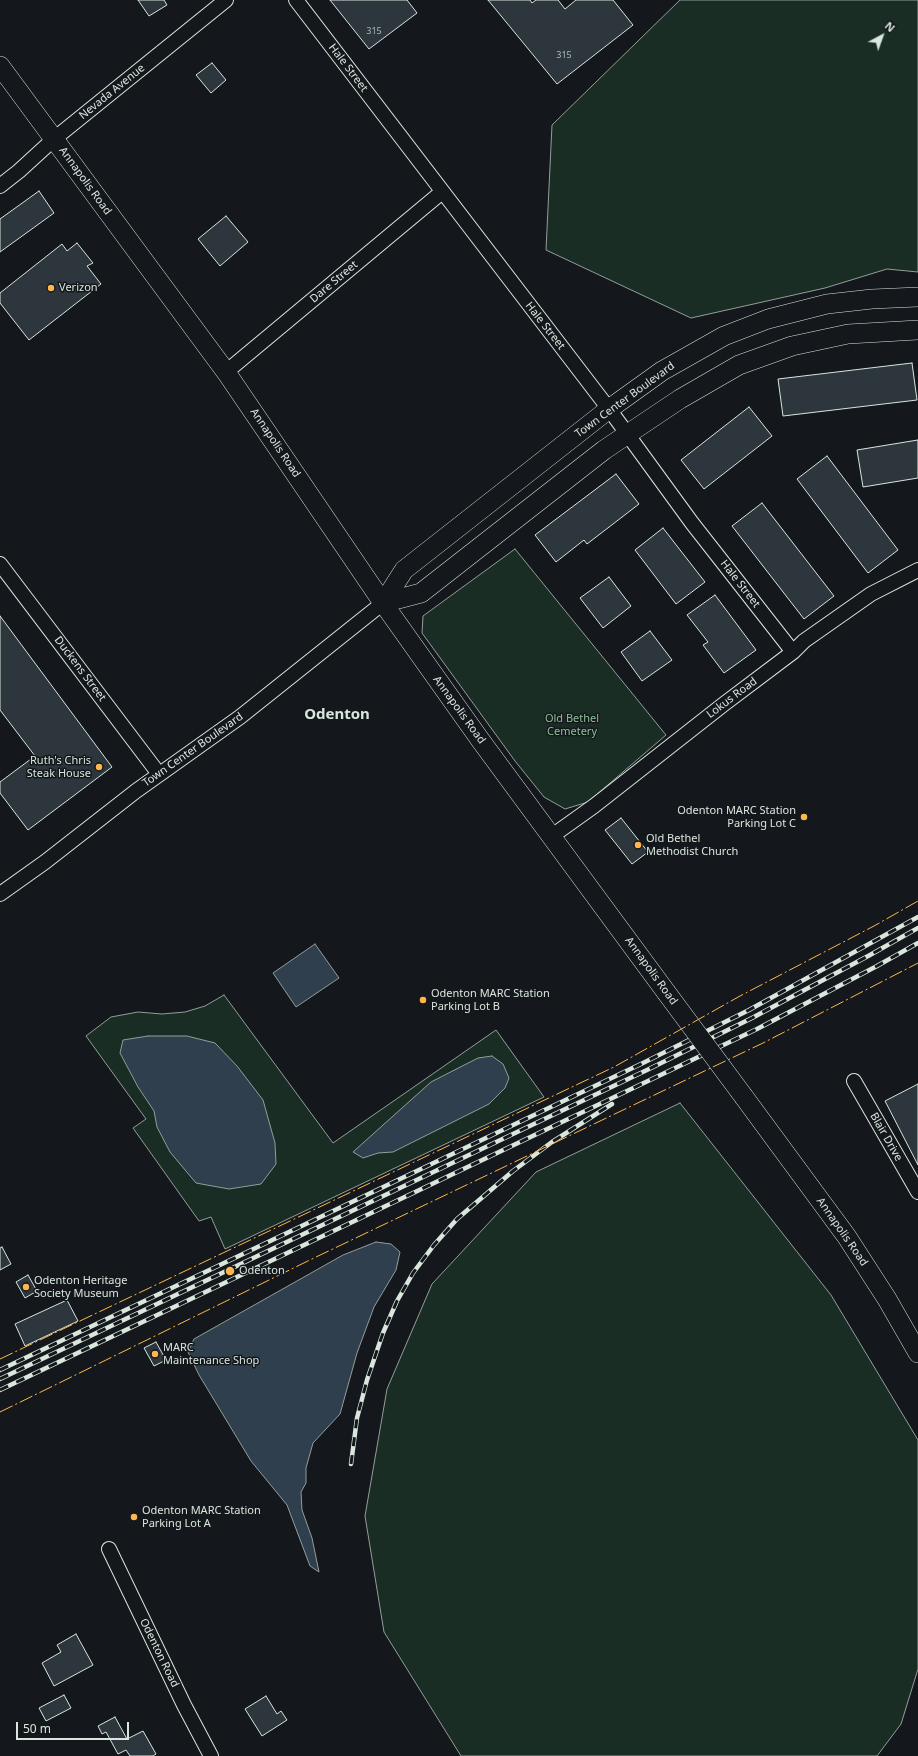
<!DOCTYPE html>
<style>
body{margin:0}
#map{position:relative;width:918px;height:1756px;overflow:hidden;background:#14181c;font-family:"Noto Sans",sans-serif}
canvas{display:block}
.north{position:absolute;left:862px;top:16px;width:40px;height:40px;-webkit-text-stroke:3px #14181c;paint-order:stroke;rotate:41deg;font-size:11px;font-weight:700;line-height:16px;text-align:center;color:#d8e6dc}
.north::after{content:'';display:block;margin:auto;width:14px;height:18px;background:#d8e6dc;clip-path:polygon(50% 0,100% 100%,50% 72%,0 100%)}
.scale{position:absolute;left:16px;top:1722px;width:113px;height:18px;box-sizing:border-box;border:2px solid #d8e6dc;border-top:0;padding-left:5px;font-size:12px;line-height:14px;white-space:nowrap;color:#d8e6dc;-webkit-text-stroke:3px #14181c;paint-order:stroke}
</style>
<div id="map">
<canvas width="918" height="1756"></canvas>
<div class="north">N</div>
<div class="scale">50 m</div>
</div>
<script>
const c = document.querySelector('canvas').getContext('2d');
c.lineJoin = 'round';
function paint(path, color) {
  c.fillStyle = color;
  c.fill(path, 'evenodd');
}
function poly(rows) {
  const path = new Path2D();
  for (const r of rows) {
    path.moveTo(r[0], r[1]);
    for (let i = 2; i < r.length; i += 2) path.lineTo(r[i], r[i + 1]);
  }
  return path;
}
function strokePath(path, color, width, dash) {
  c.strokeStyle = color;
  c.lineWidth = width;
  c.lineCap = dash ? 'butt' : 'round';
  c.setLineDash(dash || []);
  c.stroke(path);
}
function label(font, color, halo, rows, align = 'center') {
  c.font = font + ' "Noto Sans",sans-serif';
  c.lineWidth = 3;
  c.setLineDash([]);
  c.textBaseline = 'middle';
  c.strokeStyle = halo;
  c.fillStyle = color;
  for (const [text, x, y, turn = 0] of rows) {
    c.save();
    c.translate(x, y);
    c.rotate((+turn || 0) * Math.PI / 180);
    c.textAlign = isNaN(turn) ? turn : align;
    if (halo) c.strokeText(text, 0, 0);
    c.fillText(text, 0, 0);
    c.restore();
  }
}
const green = poly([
 [680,0,918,0,918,272,887,269,825,288,691,318,546,250,552,125,680,0],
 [515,549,666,735,588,802,565,809,544,797,515,761,422,633,423,616,515,549],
 [224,995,333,1143,496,1030,544,1097,225,1249,211,1217,199,1221,133,1128,146,1119,86,1036,111,1017,138,1012,162,1014,185,1012,205,1006,224,995],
 [680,1103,831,1295,918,1440,918,1669,901,1724,877,1756,461,1756,384,1632,365,1516,387,1389,432,1284,536,1172,680,1103]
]);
paint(green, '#1a2d24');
strokePath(green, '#939e99', 1);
const water = poly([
 [315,944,339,978,296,1007,273,973,315,944],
 [148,1036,187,1036,215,1043,237,1066,263,1100,275,1143,276,1164,261,1184,229,1189,196,1183,170,1152,157,1127,154,1111,138,1087,120,1053,123,1040,148,1036],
 [492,1056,503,1064,509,1078,505,1088,489,1104,393,1152,378,1153,363,1158,353,1152,431,1082,478,1058,492,1056],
 [376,1242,391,1244,400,1252,396,1270,374,1307,357,1353,340,1414,313,1443,306,1468,306,1483,301,1492,302,1510,312,1538,319,1572,310,1566,287,1505,251,1461,199,1375,188,1352,194,1339,343,1255,376,1242]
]);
paint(water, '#2f3f4d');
strokePath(water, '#939e99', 1);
const building = poly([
 [138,0,164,0,167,5,149,16,138,0],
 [330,0,407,0,417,13,369,49,330,0],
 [488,0,530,0,532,3,536,0,558,0,565,9,576,0,613,0,633,25,557,84,488,0],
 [212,63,226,80,211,93,196,75,212,63],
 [39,191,54,213,0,252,0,219,39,191],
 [226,216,248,242,220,266,198,239,226,216],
 [77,243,93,263,87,266,101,284,29,340,0,303,0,293,62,244,67,251,77,243],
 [912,363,917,400,783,416,778,379,912,363],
 [749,407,772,436,704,489,681,460,749,407],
 [918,440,918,478,863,487,857,450,918,440],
 [827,456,898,550,868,573,797,479,827,456],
 [616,474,639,504,587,544,584,540,556,562,535,535,616,474],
 [762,503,834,596,804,619,732,526,762,503],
 [663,528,705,582,676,604,635,550,663,528],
 [609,577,631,606,603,628,580,598,609,577],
 [715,595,756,650,724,673,703,645,708,642,687,615,715,595],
 [0,616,112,767,28,830,0,793,0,782,35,756,0,710,0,616],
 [650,631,672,660,642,681,621,652,650,631],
 [621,818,648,852,632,864,605,830,621,818],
 [918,1084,918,1165,885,1101,918,1084],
 [2,1247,11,1264,0,1270,0,1248,2,1247],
 [28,1275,37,1291,25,1298,16,1282,28,1275],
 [67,1300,78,1321,25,1346,15,1324,67,1300],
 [156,1342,166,1360,154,1366,144,1348,156,1342],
 [76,1634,93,1665,54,1686,42,1663,61,1652,57,1645,76,1634],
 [64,1695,71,1708,46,1721,39,1708,64,1695],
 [266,1696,277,1714,281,1711,287,1720,262,1736,245,1709,266,1696],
 [115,1717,127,1739,143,1731,156,1754,153,1756,130,1756,126,1750,118,1754,106,1732,102,1734,98,1726,115,1717]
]);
paint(building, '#2c363c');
strokePath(building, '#d8e6dc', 1);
const street = poly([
 [296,0,609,409,692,523,793,652],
 [0,186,19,171,54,139,226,0],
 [226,372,442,192],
 [0,564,159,774],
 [552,836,594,806,724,704,793,652,804,641,871,594,918,570],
 [0,894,45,862,136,791,240,717,383,603],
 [854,1081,918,1192],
 [109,1549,184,1705,211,1756]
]);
const secondary = poly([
 [0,66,226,372,383,603,481,741,666,992],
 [383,603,404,570,609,409,662,371,724,336,768,319,827,304,872,299,918,297],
 [383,603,421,593,604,450,680,399,739,365,792,346,848,334,918,330],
 [744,1097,847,1237,887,1299,918,1353]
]);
strokePath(street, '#d8e6dc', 16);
strokePath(secondary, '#d8e6dc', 20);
strokePath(street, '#14181c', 14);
strokePath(secondary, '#14181c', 19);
const rail = poly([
 [0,1370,643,1063,749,1010,918,917],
 [0,1379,647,1070,752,1018,870,955,918,928],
 [0,1390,757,1029,877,966,918,943],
 [351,1464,357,1418,367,1380,383,1333,397,1301,413,1273,434,1245,457,1219,513,1171,552,1142,612,1104]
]);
strokePath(rail, '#d8e6dc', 4.5);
strokePath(rail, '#14181c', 3, [9]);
const secondaryBridge = poly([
 [666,992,744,1097]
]);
strokePath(secondaryBridge, '#d8e6dc', 20, []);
strokePath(secondaryBridge, '#14181c', 19);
strokePath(poly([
 [0,1359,614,1067,740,996,874,926,918,901],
 [0,1412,314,1258,763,1043,918,963]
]), '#ffb74d', 1, [14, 3, 2, 3]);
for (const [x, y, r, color] of [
 [51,288,4,"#ffb74d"],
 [99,767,4,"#ffb74d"],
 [804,817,4,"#ffb74d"],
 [638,845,4,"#ffb74d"],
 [423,1000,4,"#ffb74d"],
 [230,1271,5,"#ffb74d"],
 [26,1287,4,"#ffb74d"],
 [155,1354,4,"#ffb74d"],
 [134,1517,4,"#ffb74d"]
]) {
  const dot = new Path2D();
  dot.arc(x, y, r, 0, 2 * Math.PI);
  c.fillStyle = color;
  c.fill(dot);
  strokePath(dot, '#14181c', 1.5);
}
label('9px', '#adbab4', null, [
 ["315",374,31],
 ["315",564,55]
]);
label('11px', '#d8e6dc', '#14181c', [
 ["Hale Street",348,68,53],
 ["Nevada Avenue",112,92,-39],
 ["Annapolis Road",85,181,54],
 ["Dare Street",334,282,-40],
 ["Hale Street",545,326,52],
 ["Town Center Boulevard",625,400,-36],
 ["Annapolis Road",275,443,56],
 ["Hale Street",740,584,52],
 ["Duckens Street",80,669,53],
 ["Lokus Road",732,698,-37],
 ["Annapolis Road",459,710,54],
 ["Town Center Boulevard",193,750,-35],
 ["Annapolis Road",651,971,54],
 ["Blair Drive",886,1137,60],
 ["Annapolis Road",842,1232,55],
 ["Odenton Road",159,1653,64]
]);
label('11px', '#d8e6dc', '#14181c', [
 ["Verizon",59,288],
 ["Ruth's Chris",91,761,"right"],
 ["Steak House",91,774,"right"],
 ["Odenton MARC Station",796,811,"right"],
 ["Parking Lot C",796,824,"right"],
 ["Old Bethel",646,839],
 ["Methodist Church",646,852],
 ["Odenton MARC Station",431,994],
 ["Parking Lot B",431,1007],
 ["Odenton",239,1271],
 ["Odenton Heritage",34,1281],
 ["Society Museum",34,1294],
 ["MARC",163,1348],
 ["Maintenance Shop",163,1361],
 ["Odenton MARC Station",142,1511],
 ["Parking Lot A",142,1524]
], 'left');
label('11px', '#8ac095', '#14181c', [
 ["Old Bethel",572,719],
 ["Cemetery",572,732]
]);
label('bold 15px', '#d8e6dc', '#14181c', [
 ["Odenton",337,715]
]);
</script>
